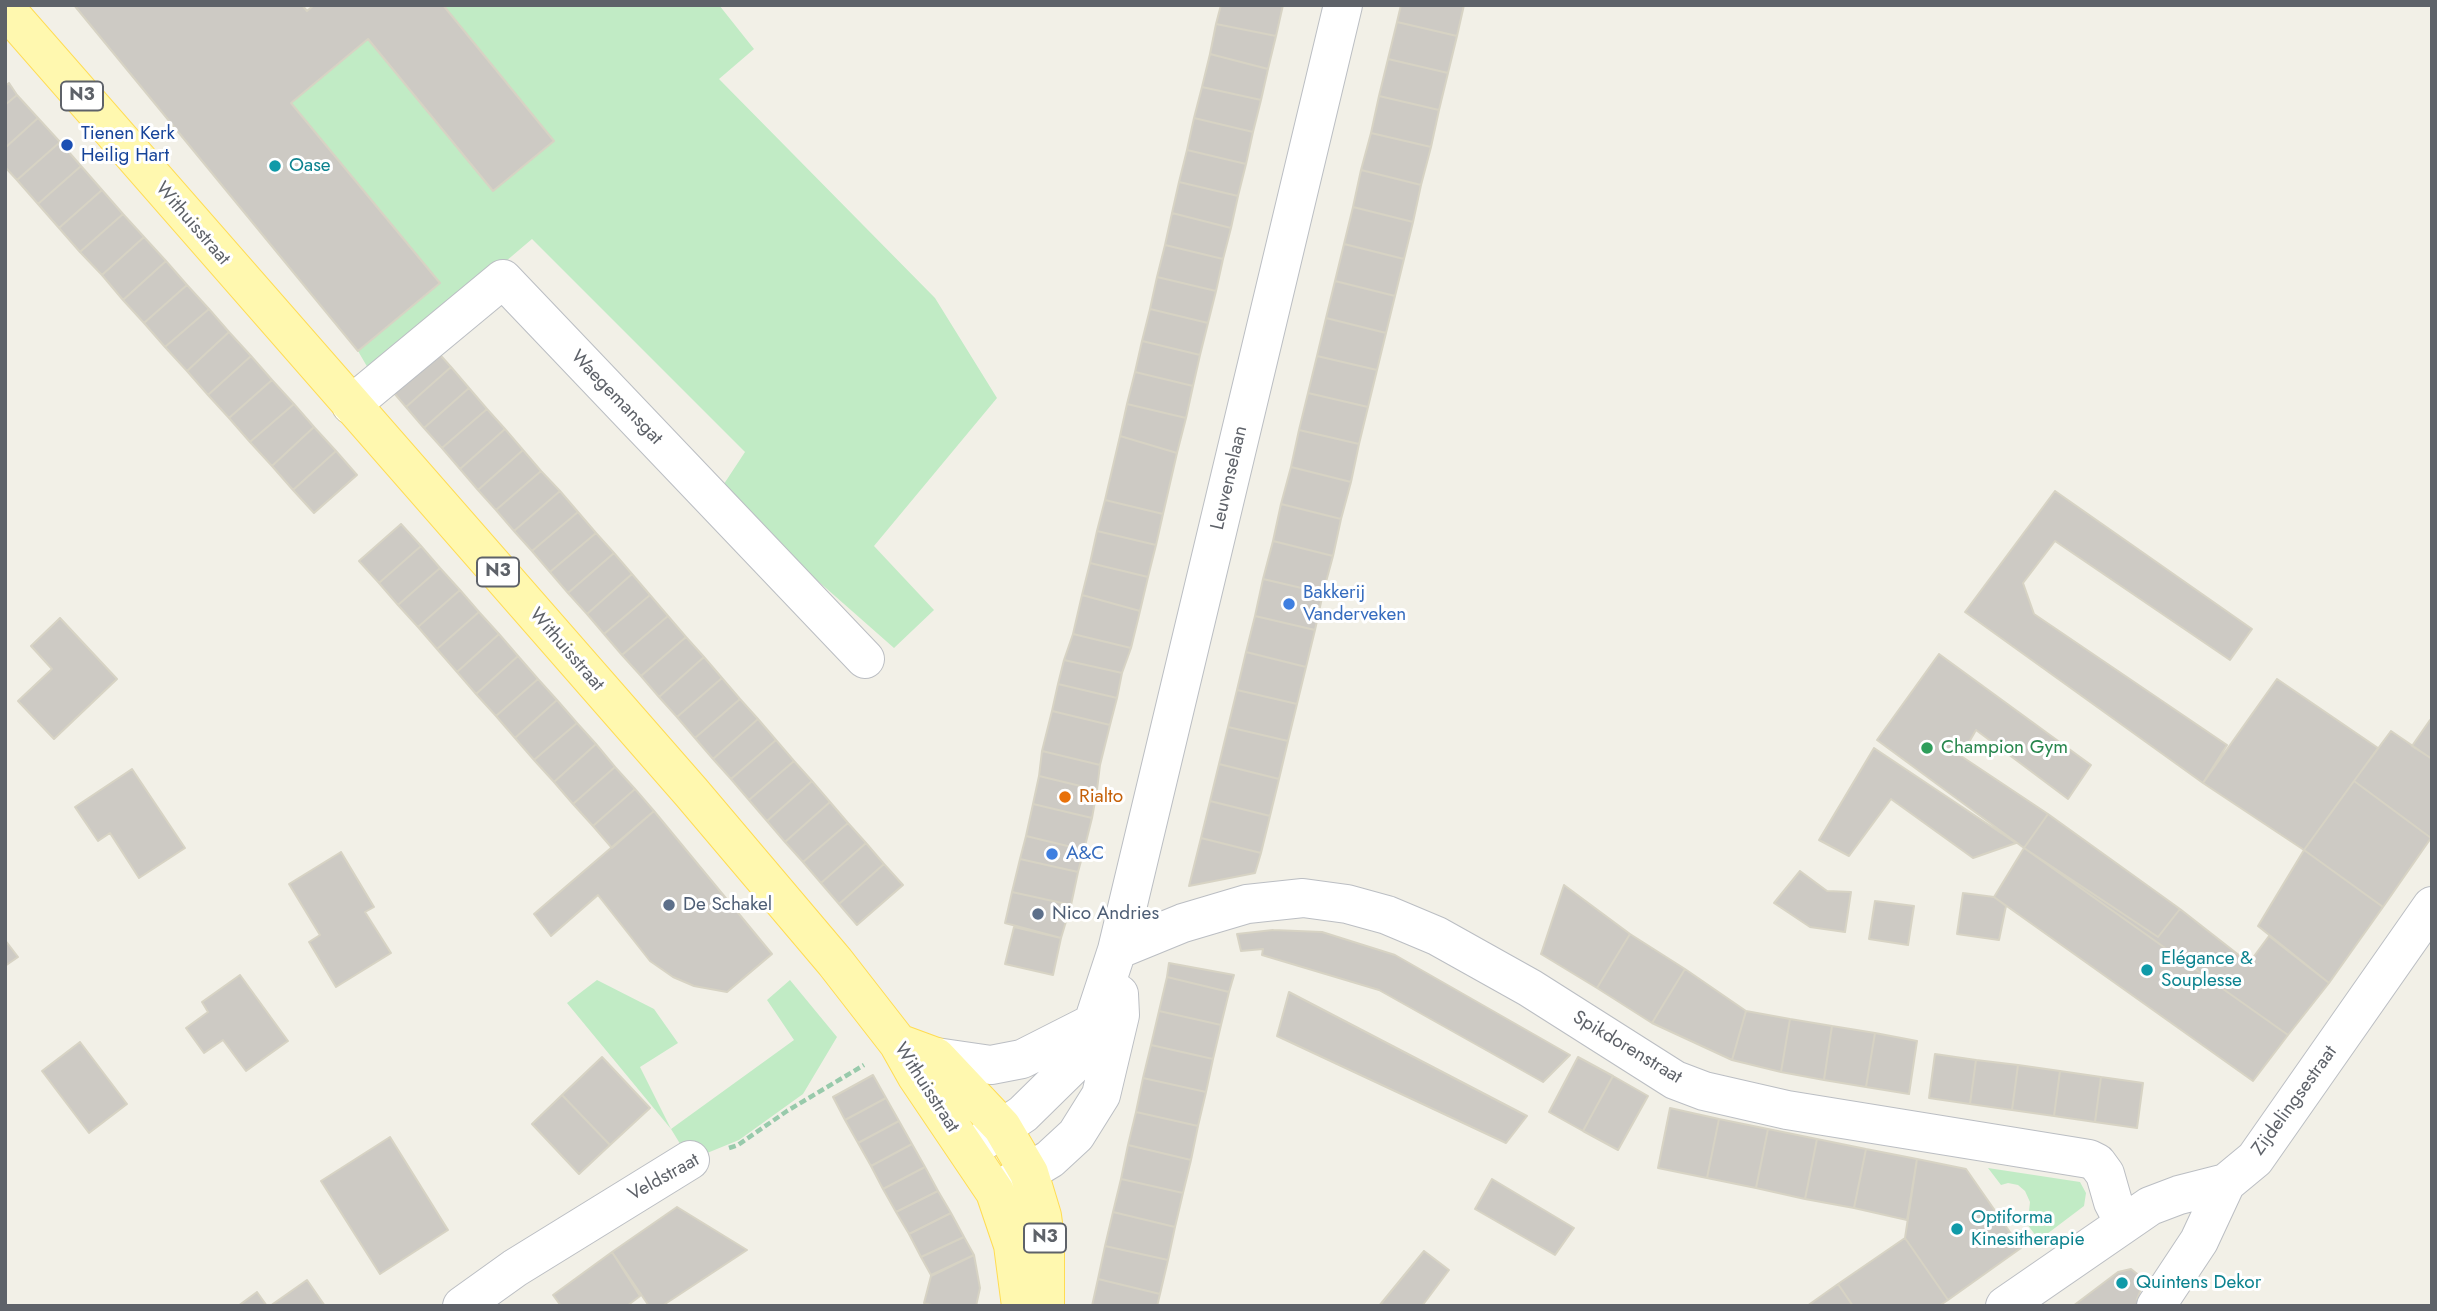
<!DOCTYPE html>
<meta charset="utf-8">
<style>
body{margin:0}
#map{position:relative;width:2437px;height:1311px;overflow:hidden;background:#f2f0e7;font-family:Jost,sans-serif}
canvas{display:block}
.frame{position:absolute;inset:0;border:7px solid #5e6269;pointer-events:none}
</style>
<div id="map">
<canvas width="2437" height="1311"></canvas>
<div class="frame"></div>
</div>
<script>
const c = document.querySelector('canvas').getContext('2d');
c.lineJoin = 'round';
function paint(path, color) {
  c.fillStyle = color;
  c.fill(path, 'evenodd');
}
function poly(rows) {
  const path = new Path2D();
  for (const r of rows) {
    path.moveTo(r[0], r[1]);
    for (let i = 2; i < r.length; i += 2) path.lineTo(r[i], r[i + 1]);
  }
  return path;
}
function strokePath(path, color, width, dash) {
  c.strokeStyle = color;
  c.lineWidth = width;
  c.lineCap = dash ? 'butt' : 'round';
  c.setLineDash(dash || []);
  c.stroke(path);
}
function label(font, color, halo, rows, align = 'center') {
  c.font = font + ' Jost,sans-serif';
  c.lineWidth = 6;
  c.setLineDash([]);
  c.textBaseline = 'middle';
  c.strokeStyle = halo;
  c.fillStyle = color;
  for (const [text, x, y, turn = 0] of rows) {
    c.save();
    c.translate(x, y);
    c.rotate((+turn || 0) * Math.PI / 180);
    c.textAlign = isNaN(turn) ? turn : align;
    if (halo) c.strokeText(text, 0, 0);
    c.fillText(text, 0, 0);
    c.restore();
  }
}
paint(poly([
 [443,5,719,5,754,49,719,79,935,298,997,398,874,546,934,610,894,648,718,493,745,452,532,239,372,375,358,351,440,283,291,103,368,39,493,191,554,141],
 [597,980,654,1009,678,1043,640,1067,671,1129,794,1040,767,1000,790,980,837,1037,803,1094,739,1140,690,1160,671,1129,567,1003],
 [1988,1168,2080,1182,2086,1193,2084,1206,2039,1240,2024,1220,2029,1211,2030,1202,2025,1191,2018,1185,2008,1183,2001,1185]
]), '#c1ebc5');
const building = poly([
 [74,5,302,5,307,11,314,5,443,5,554,141,493,191,368,39,291,103,440,283,358,351,74,5],
 [1221,5,1283,5,1276,36,1216,24,1221,5],
 [1401,5,1464,5,1457,36,1397,22,1401,5],
 [1397,22,1457,36,1448,73,1388,59,1397,22],
 [1216,24,1276,36,1268,69,1210,54,1216,24],
 [1210,54,1268,69,1261,100,1202,87,1210,54],
 [1388,59,1448,73,1439,110,1379,96,1388,59],
 [9,83,17,95,5,105,5,86,9,83],
 [1202,87,1261,100,1253,132,1194,118,1202,87],
 [17,95,38,118,5,148,5,105,17,95],
 [1379,96,1439,110,1431,147,1371,133,1379,96],
 [38,118,60,142,17,180,5,167,5,148,38,118],
 [1194,118,1253,132,1246,164,1187,150,1194,118],
 [1371,133,1431,147,1421,185,1361,170,1371,133],
 [60,142,81,166,38,204,17,180,60,142],
 [1187,150,1246,164,1238,196,1179,182,1187,150],
 [81,166,102,190,59,228,38,204,81,166],
 [1361,170,1421,185,1413,222,1353,207,1361,170],
 [1179,182,1238,196,1231,228,1172,213,1179,182],
 [102,190,123,214,80,252,59,228,102,190],
 [1353,207,1413,222,1404,259,1344,244,1353,207],
 [1172,213,1231,228,1223,259,1165,245,1172,213],
 [123,214,144,237,102,275,80,252,123,214],
 [144,237,166,261,123,300,102,275,144,237],
 [1344,244,1404,259,1395,296,1335,281,1344,244],
 [1165,245,1223,259,1216,291,1157,277,1165,245],
 [166,261,187,285,144,323,123,300,166,261],
 [1157,277,1216,291,1208,323,1150,309,1157,277],
 [1335,281,1395,296,1386,333,1326,318,1335,281],
 [187,285,209,309,165,347,144,323,187,285],
 [209,309,229,332,187,371,165,347,209,309],
 [1150,309,1208,323,1200,355,1142,341,1150,309],
 [1326,318,1386,333,1377,370,1317,356,1326,318],
 [229,332,251,356,208,395,187,371,229,332],
 [1142,341,1200,355,1193,386,1135,372,1142,341],
 [433,347,451,367,406,407,388,386,433,347],
 [251,356,272,380,229,418,208,395,251,356],
 [1317,356,1377,370,1368,407,1308,393,1317,356],
 [451,367,469,388,424,428,406,407,451,367],
 [1135,372,1193,386,1186,418,1127,404,1135,372],
 [272,380,294,404,250,442,229,418,272,380],
 [469,388,487,409,442,448,424,428,469,388],
 [1308,393,1368,407,1359,444,1299,430,1308,393],
 [294,404,314,427,272,466,250,442,294,404],
 [1127,404,1186,418,1177,453,1120,436,1127,404],
 [487,409,505,429,460,469,442,448,487,409],
 [314,427,336,451,293,490,272,466,314,427],
 [505,429,523,450,478,490,460,469,505,429],
 [1299,430,1359,444,1351,482,1291,467,1299,430],
 [1120,436,1177,453,1163,514,1105,500,1120,436],
 [523,450,541,471,496,510,478,490,523,450],
 [336,451,357,475,314,513,293,490,336,451],
 [1291,467,1351,482,1341,519,1281,504,1291,467],
 [541,471,560,491,514,531,496,510,541,471],
 [560,491,578,512,532,551,514,531,560,491],
 [2055,491,2252,629,2230,660,2055,541,2023,583,2034,614,2227,745,2203,783,1965,612,2055,491],
 [1105,500,1163,514,1156,545,1097,531,1105,500],
 [1281,504,1341,519,1333,556,1273,541,1281,504],
 [578,512,596,533,550,572,532,551,578,512],
 [401,524,421,546,379,583,359,561,401,524],
 [1097,531,1156,545,1148,577,1090,563,1097,531],
 [596,533,614,553,568,593,550,572,596,533],
 [1273,541,1333,556,1323,593,1263,579,1273,541],
 [421,546,440,568,398,605,379,583,421,546],
 [614,553,632,574,587,614,568,593,614,553],
 [1090,563,1148,577,1140,611,1082,595,1090,563],
 [440,568,460,590,418,627,398,605,440,568],
 [632,574,650,595,604,634,587,614,632,574],
 [1263,579,1323,593,1315,630,1255,616,1263,579],
 [460,590,479,612,437,649,418,627,460,590],
 [650,595,668,616,622,655,604,634,650,595],
 [1082,595,1140,611,1131,648,1073,634,1082,595],
 [479,612,499,634,457,672,437,649,479,612],
 [668,616,686,637,641,676,622,655,668,616],
 [1255,616,1315,630,1306,667,1246,652,1255,616],
 [60,618,117,679,54,739,18,701,52,669,31,646,60,618],
 [499,634,518,656,476,694,457,672,499,634],
 [1073,634,1131,648,1122,673,1064,660,1073,634],
 [686,637,704,657,659,697,641,676,686,637],
 [1246,652,1306,667,1297,704,1237,690,1246,652],
 [1939,654,2091,765,2068,799,1976,730,1961,756,2048,814,2024,848,1877,740,1939,654],
 [518,656,538,679,496,716,476,694,518,656],
 [704,657,722,678,677,717,659,697,704,657],
 [1064,660,1122,673,1117,698,1058,684,1064,660],
 [722,678,740,699,695,738,677,717,722,678],
 [538,679,557,700,515,738,496,716,538,679],
 [2277,679,2378,748,2304,850,2203,783,2277,679],
 [1058,684,1117,698,1110,725,1052,711,1058,684],
 [1237,690,1297,704,1288,741,1228,727,1237,690],
 [740,699,758,719,713,759,695,738,740,699],
 [557,700,577,723,534,760,515,738,557,700],
 [1052,711,1110,725,1100,765,1042,751,1052,711],
 [758,719,776,740,731,779,713,759,758,719],
 [2430,720,2432,721,2432,759,2412,746,2430,720],
 [577,723,596,744,554,782,534,760,577,723],
 [1228,727,1288,741,1279,779,1219,764,1228,727],
 [2391,731,2432,759,2431,838,2354,781,2391,731],
 [776,740,794,761,749,800,731,779,776,740],
 [596,744,615,767,573,804,554,782,596,744],
 [1874,748,2016,843,1973,858,1891,799,1849,856,1819,840,1874,748],
 [1042,751,1100,765,1097,790,1039,776,1042,751],
 [794,761,812,781,767,821,749,800,794,761],
 [1219,764,1279,779,1270,816,1210,801,1219,764],
 [615,767,635,789,593,826,573,804,615,767],
 [132,769,185,848,139,878,110,833,98,841,75,807,132,769],
 [1039,776,1097,790,1092,818,1033,804,1039,776],
 [812,781,830,802,785,842,767,821,812,781],
 [2354,781,2431,838,2383,907,2304,850,2354,781],
 [635,789,654,811,612,848,593,826,635,789],
 [1210,801,1270,816,1261,853,1201,838,1210,801],
 [830,802,848,823,803,862,785,842,830,802],
 [1033,804,1092,818,1084,850,1026,836,1033,804],
 [654,811,772,954,727,992,694,986,673,977,650,961,598,895,551,936,534,914,654,811],
 [2048,814,2180,909,2158,937,2024,848,2048,814],
 [848,823,866,843,821,883,803,862,848,823],
 [1026,836,1084,850,1078,872,1020,859,1026,836],
 [1201,838,1261,853,1255,873,1189,886,1201,838],
 [866,843,884,864,839,904,821,883,866,843],
 [2024,848,2158,937,2180,909,2249,963,2269,936,2329,983,2288,1035,2024,848],
 [2024,848,2288,1035,2253,1081,1994,897,2024,848],
 [2304,850,2383,907,2329,983,2258,926,2304,850],
 [341,852,374,907,365,912,391,953,336,987,309,942,320,935,289,884,341,852],
 [1020,859,1078,872,1071,905,1012,892,1020,859],
 [884,864,903,885,857,925,839,904,884,864],
 [1800,871,1827,891,1851,892,1845,932,1810,927,1774,903,1800,871],
 [1564,885,1630,934,1597,988,1541,954,1564,885],
 [1012,892,1071,905,1061,938,1005,923,1012,892],
 [1963,893,1994,897,2006,906,1999,940,1957,934,1963,893],
 [1875,901,1914,906,1908,945,1869,939,1875,901],
 [1014,927,1061,938,1053,975,1005,964,1014,927],
 [1273,930,1322,932,1395,955,1570,1055,1543,1082,1379,990,1262,955,1263,949,1241,951,1237,934,1273,930],
 [1630,934,1685,969,1652,1023,1597,988,1630,934],
 [5,940,18,957,5,966,5,940],
 [1169,963,1234,975,1229,992,1167,977,1169,963],
 [1685,969,1746,1011,1732,1060,1652,1023,1685,969],
 [240,975,288,1041,246,1071,223,1040,204,1053,186,1028,208,1012,202,1002,240,975],
 [1167,977,1229,992,1221,1025,1159,1011,1167,977],
 [1289,992,1527,1116,1506,1143,1277,1036,1289,992],
 [1159,1011,1221,1025,1213,1059,1151,1045,1159,1011],
 [1746,1011,1790,1019,1781,1072,1732,1060,1746,1011],
 [1790,1019,1832,1026,1824,1080,1781,1072,1790,1019],
 [1832,1026,1875,1033,1866,1087,1824,1080,1832,1026],
 [1875,1033,1917,1041,1909,1094,1866,1087,1875,1033],
 [80,1042,127,1104,89,1133,42,1071,80,1042],
 [1151,1045,1213,1059,1206,1092,1143,1078,1151,1045],
 [1935,1054,1976,1060,1970,1104,1929,1098,1935,1054],
 [602,1057,650,1108,610,1145,562,1095,602,1057],
 [1578,1057,1613,1076,1583,1131,1549,1112,1578,1057],
 [1976,1060,2018,1065,2012,1110,1970,1104,1976,1060],
 [2018,1065,2060,1071,2054,1116,2012,1110,2018,1065],
 [2060,1071,2101,1077,2095,1122,2054,1116,2060,1071],
 [873,1075,886,1098,845,1120,833,1097,873,1075],
 [1613,1076,1648,1096,1618,1150,1583,1131,1613,1076],
 [2101,1077,2143,1083,2137,1128,2095,1122,2101,1077],
 [1143,1078,1206,1092,1198,1126,1136,1112,1143,1078],
 [562,1095,610,1145,579,1174,532,1124,562,1095],
 [886,1098,899,1121,858,1143,845,1120,886,1098],
 [1670,1108,1719,1119,1707,1178,1658,1168,1670,1108],
 [1136,1112,1198,1126,1191,1160,1128,1145,1136,1112],
 [1719,1119,1768,1129,1756,1188,1707,1178,1719,1119],
 [899,1121,912,1144,871,1166,858,1143,899,1121],
 [1768,1129,1817,1139,1805,1199,1756,1188,1768,1129],
 [390,1137,448,1230,380,1274,321,1181,390,1137],
 [1817,1139,1866,1149,1854,1208,1805,1199,1817,1139],
 [912,1144,925,1167,883,1189,871,1166,912,1144],
 [1128,1145,1191,1160,1183,1193,1121,1179,1128,1145],
 [1866,1149,1917,1159,1907,1220,1854,1208,1866,1149],
 [1917,1159,1966,1169,2021,1248,1948,1300,1905,1238,1917,1159],
 [925,1167,938,1191,896,1212,883,1189,925,1167],
 [1121,1179,1183,1193,1175,1227,1113,1212,1121,1179],
 [1492,1179,1574,1228,1555,1255,1475,1209,1492,1179],
 [938,1191,951,1213,909,1234,896,1212,938,1191],
 [677,1207,747,1250,662,1306,649,1306,612,1252,677,1207],
 [1113,1212,1175,1227,1168,1260,1105,1246,1113,1212],
 [951,1213,964,1237,921,1257,909,1234,951,1213],
 [964,1237,974,1255,931,1275,921,1257,964,1237],
 [1905,1238,1948,1300,1939,1306,1853,1306,1838,1284,1905,1238],
 [1105,1246,1168,1260,1160,1294,1098,1279,1105,1246],
 [1424,1251,1449,1270,1422,1306,1379,1306,1424,1251],
 [612,1252,640,1296,627,1306,561,1306,553,1295,612,1252],
 [974,1255,980,1288,976,1306,935,1306,924,1303,931,1276,974,1255],
 [2131,1269,2141,1277,2141,1289,2137,1299,2141,1306,2073,1306,2118,1272,2131,1269],
 [1098,1279,1160,1294,1157,1306,1092,1306,1098,1279],
 [307,1280,325,1306,270,1306,307,1280],
 [1838,1284,1853,1306,1807,1306,1838,1284],
 [257,1292,267,1306,238,1306,257,1292]
]);
paint(building, '#cdcac4');
strokePath(building, '#d7d3c4', 2);
const minor = poly([
 [351,405,503,279,865,659],
 [1117,950,1183,923,1247,904,1303,898,1347,904,1387,915,1437,936,1530,988,1675,1080,1704,1091,1787,1110,2089,1159,2097,1163,2105,1174,2113,1202,2124,1223],
 [936,1057,991,1065,1022,1059,1093,1023],
 [968,1151,1023,1114,1076,1062,1093,1023,1117,950,1343,5],
 [1000,1189,1050,1159,1076,1135,1101,1095,1120,1015,1119,994],
 [462,1306,515,1268,690,1160],
 [2005,1306,2150,1206,2179,1195,2226,1183,2255,1159,2432,906],
 [2156,1306,2199,1241,2226,1183]
]);
const major = poly([
 [5,8,691,792,835,962,898,1043,916,1075,995,1192,1013,1245,1021,1306],
 [898,1043,936,1057,1002,1127,1029,1173,1042,1216,1045,1238,1045,1306]
]);
strokePath(minor, '#bbbec3', 40);
strokePath(major, '#ffdc53', 40);
strokePath(poly([
 [729,1148,738,1145,787,1111,864,1065]
]), '#98caab', 4.5, [7, 3.5]);
strokePath(minor, '#fff', 38);
strokePath(major, '#fff8af', 38);
for (const [x, y, r, color] of [
 [67,145,7,"#1a4fb4"],
 [275,166,7,"#0f9aa8"],
 [1289,604,7,"#3f7fe0"],
 [1927,748,7,"#2e9e5b"],
 [1065,797,7,"#e8710a"],
 [1052,854,7,"#3f7fe0"],
 [669,905,7,"#5c6f8a"],
 [1038,914,7,"#5c6f8a"],
 [2147,970,7,"#0f9aa8"],
 [1957,1229,7,"#0f9aa8"],
 [2122,1283,7,"#0f9aa8"]
]) {
  const dot = new Path2D();
  dot.arc(x, y, r, 0, 2 * Math.PI);
  c.fillStyle = color;
  c.fill(dot);
  strokePath(dot, '#fff', 2.5);
}
for (const [x, y, w] of [
 [82,96,42],
 [498,572,42],
 [1045,1238,42]
]) {
  const box = new Path2D();
  box.roundRect(x - w / 2, y - 14.5, w, 29, 5);
  c.fillStyle = '#fff';
  c.fill(box);
  strokePath(box, '#5e6269', 2);
}
label('bold 18px', '#5e6269', null, [
 ["N3",82,96],
 ["N3",498,572],
 ["N3",1045,1238]
]);
label('19px', '#164399', '#fff', [
 ["Tienen Kerk",81,134],
 ["Heilig Hart",81,156]
], 'left');
label('19px', '#0d838f', '#fff', [
 ["Oase",289,166],
 ["Elégance &",2161,959],
 ["Souplesse",2161,981],
 ["Optiforma",1971,1218],
 ["Kinesitherapie",1971,1240],
 ["Quintens Dekor",2136,1283]
], 'left');
label('19px', '#5e6269', '#fff', [
 ["Withuisstraat",192,224,49],
 ["Waegemansgat",616,398,46],
 ["Leuvenselaan",1230,478,-77],
 ["Withuisstraat",566,650,49],
 ["Spikdorenstraat",1627,1048,31],
 ["Withuisstraat",926,1088,57],
 ["Zijdelingsestraat",2295,1101,-54],
 ["Veldstraat",664,1178,-29]
]);
label('19px', '#366cbe', '#fff', [
 ["Bakkerij",1303,593],
 ["Vanderveken",1303,615],
 ["A&C",1066,854]
], 'left');
label('19px', '#27864d', '#fff', [
 ["Champion Gym",1941,748]
], 'left');
label('19px', '#c56008', '#fff', [
 ["Rialto",1079,797]
], 'left');
label('19px', '#4e5e75', '#fff', [
 ["De Schakel",683,905],
 ["Nico Andries",1052,914]
], 'left');
</script>
